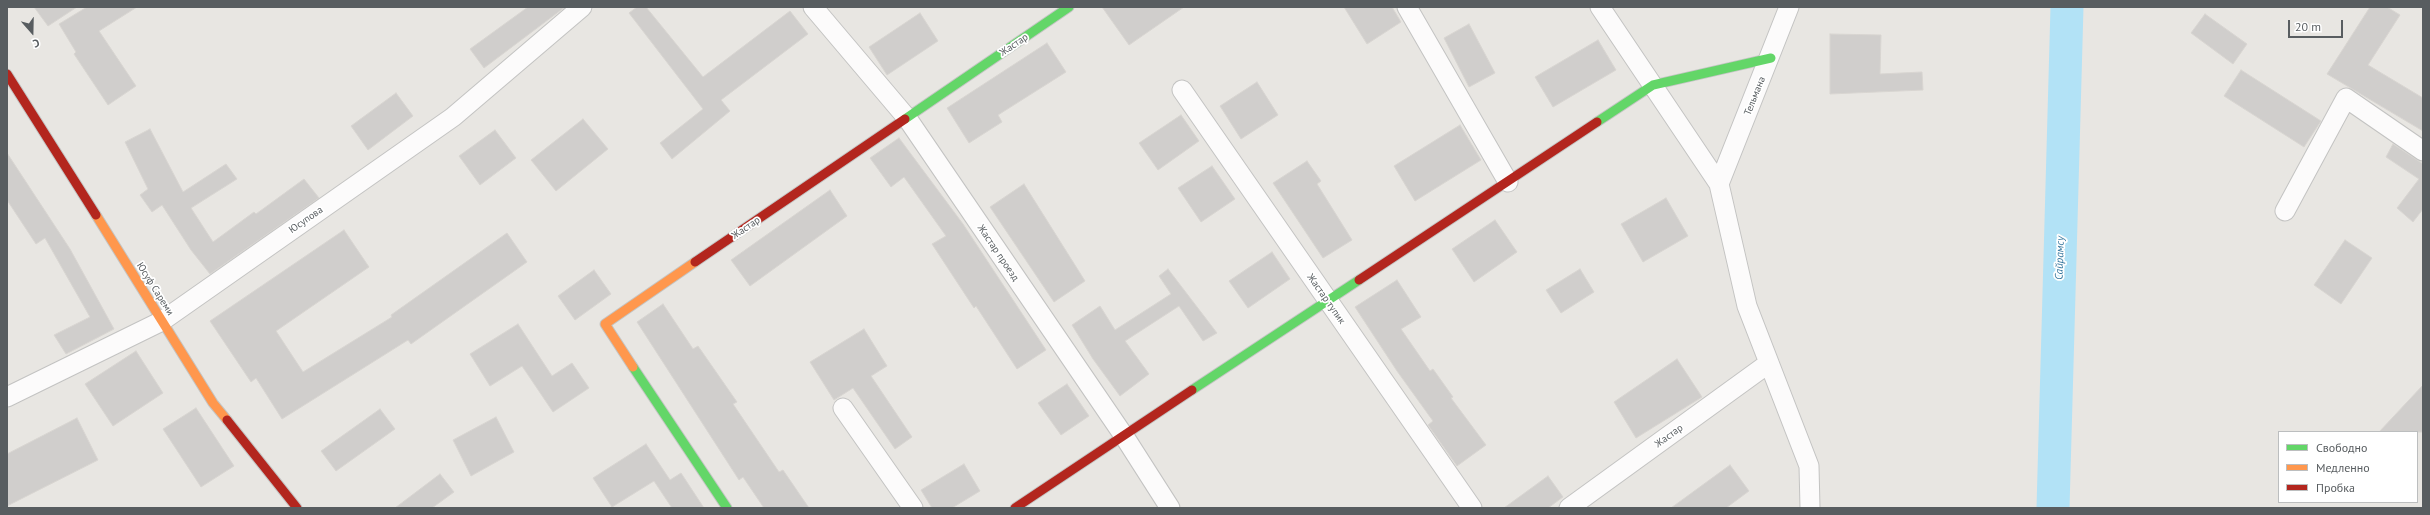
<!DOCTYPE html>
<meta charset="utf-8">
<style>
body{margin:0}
#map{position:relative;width:2430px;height:515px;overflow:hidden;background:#e8e6e2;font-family:"PT Sans",sans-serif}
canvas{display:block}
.frame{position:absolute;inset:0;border:8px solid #585d60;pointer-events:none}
.legend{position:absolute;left:2278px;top:431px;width:140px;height:72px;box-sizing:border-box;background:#fff;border:1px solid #bcbebf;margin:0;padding:5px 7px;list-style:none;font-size:12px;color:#585d60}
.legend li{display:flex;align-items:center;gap:8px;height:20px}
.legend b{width:20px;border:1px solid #bcbebf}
.north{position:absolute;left:12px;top:12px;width:40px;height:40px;-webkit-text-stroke:3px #fff;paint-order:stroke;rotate:160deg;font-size:11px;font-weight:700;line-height:16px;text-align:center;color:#585d60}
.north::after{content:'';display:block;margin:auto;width:14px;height:18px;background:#585d60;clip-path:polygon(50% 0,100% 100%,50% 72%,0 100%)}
.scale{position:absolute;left:2288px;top:20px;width:55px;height:18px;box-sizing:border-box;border:2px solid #585d60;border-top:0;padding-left:5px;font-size:12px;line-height:14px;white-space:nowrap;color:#585d60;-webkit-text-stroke:3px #fff;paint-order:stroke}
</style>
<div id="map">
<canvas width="2430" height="515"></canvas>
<div class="frame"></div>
<ul class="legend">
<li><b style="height:5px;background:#63d668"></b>Свободно</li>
<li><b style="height:5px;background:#ff974d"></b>Медленно</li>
<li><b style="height:5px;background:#b3261e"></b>Пробка</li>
</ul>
<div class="north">С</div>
<div class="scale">20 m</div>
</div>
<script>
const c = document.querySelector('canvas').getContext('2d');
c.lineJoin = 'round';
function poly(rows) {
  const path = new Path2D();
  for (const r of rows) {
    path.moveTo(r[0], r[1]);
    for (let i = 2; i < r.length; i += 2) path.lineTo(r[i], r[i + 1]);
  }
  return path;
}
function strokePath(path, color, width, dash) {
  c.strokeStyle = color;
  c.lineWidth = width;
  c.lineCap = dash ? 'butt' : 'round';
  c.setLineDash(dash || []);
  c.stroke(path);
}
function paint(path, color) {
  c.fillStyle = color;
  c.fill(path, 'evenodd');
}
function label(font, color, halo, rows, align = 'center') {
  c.font = font + ' "PT Sans",sans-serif';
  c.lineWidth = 3.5;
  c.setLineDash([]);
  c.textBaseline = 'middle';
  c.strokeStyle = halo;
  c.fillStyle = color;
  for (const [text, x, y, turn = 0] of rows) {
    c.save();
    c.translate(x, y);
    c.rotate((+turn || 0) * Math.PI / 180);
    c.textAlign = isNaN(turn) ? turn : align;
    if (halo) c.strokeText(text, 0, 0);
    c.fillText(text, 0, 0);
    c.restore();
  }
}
strokePath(poly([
 [2053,508,2067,7]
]), '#b2e2f6', 33);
const building = poly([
 [34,7,77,7,48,26,34,7],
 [87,7,137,7,99,31,136,86,108,105,74,54,76,52,59,24,87,7],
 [528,7,565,7,484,68,470,49,528,7],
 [637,7,646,7,703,77,790,11,808,34,721,100,730,111,672,159,660,143,703,109,629,13,637,7],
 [1102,7,1184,7,1129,45,1102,7],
 [1344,7,1392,7,1401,22,1367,44,1344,7],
 [2370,7,2387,7,2400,15,2368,65,2423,98,2423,131,2327,74,2370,7],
 [920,13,938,41,887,75,869,47,920,13],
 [2205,14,2247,44,2233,64,2191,33,2205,14],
 [1469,24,1495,73,1469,87,1444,38,1469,24],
 [1830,34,1881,35,1880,74,1922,72,1923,90,1830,94,1830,34],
 [1598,40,1616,70,1553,107,1535,77,1598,40],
 [1047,43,1066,72,998,115,1002,122,969,143,947,108,1047,43],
 [2241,70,2321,121,2304,147,2224,96,2241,70],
 [1257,82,1278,115,1241,139,1220,106,1257,82],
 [396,93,413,116,368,150,351,126,396,93],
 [1181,115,1199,141,1158,170,1139,143,1181,115],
 [583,119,608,149,556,191,531,160,583,119],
 [1460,125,1481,160,1415,201,1394,166,1460,125],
 [150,129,183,192,226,164,237,179,191,208,213,242,254,212,256,214,304,179,319,198,210,274,191,250,162,205,152,212,140,195,148,189,125,142,150,129],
 [495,130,516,158,480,185,459,156,495,130],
 [899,138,963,224,1046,350,1017,369,976,306,974,308,932,244,946,236,904,177,891,187,870,158,899,138],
 [2393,144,2423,164,2423,209,2413,222,2397,208,2419,179,2386,157,2393,144],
 [7,153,70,249,114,329,66,354,54,335,90,317,45,238,36,244,7,200,7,153],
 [1307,161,1321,181,1317,184,1352,240,1323,258,1273,183,1307,161],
 [1212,166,1235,199,1201,222,1178,188,1212,166],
 [1024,184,1085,281,1054,302,990,207,1024,184],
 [830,190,847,216,750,286,731,260,830,190],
 [1666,198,1688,236,1643,262,1621,224,1666,198],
 [1495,220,1517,252,1474,282,1452,249,1495,220],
 [344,230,369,267,276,331,303,372,392,317,391,315,507,233,527,262,411,344,408,340,282,419,256,378,251,382,210,321,344,230],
 [2345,240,2372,258,2341,304,2314,285,2345,240],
 [1272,252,1290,279,1248,308,1229,281,1272,252],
 [1168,269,1217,333,1203,341,1179,306,1125,341,1149,374,1120,396,1093,359,1072,325,1100,306,1115,330,1171,294,1159,276,1168,269],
 [1580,269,1594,292,1561,313,1546,290,1580,269],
 [594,270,611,294,575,320,558,296,594,270],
 [1397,280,1421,317,1401,329,1430,371,1433,369,1453,397,1451,398,1486,445,1457,466,1428,425,1433,421,1397,371,1355,307,1397,280],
 [663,304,693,349,698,346,737,402,733,404,779,472,783,470,809,508,764,508,743,477,739,480,637,322,663,304],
 [518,324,552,376,572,363,589,388,553,412,522,366,490,386,470,354,518,324],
 [864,329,887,366,871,376,912,437,895,449,853,388,834,400,810,362,864,329],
 [136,351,163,393,113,426,85,384,136,351],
 [1677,359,1702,397,1636,438,1614,402,1677,359],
 [1067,384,1089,416,1061,435,1038,403,1067,384],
 [2423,385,2423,432,2379,432,2423,385],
 [196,408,234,466,201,487,163,429,196,408],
 [380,409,395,429,336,471,321,451,380,409],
 [496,417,514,452,471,476,453,440,496,417],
 [77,418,98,460,7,506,7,454,77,418],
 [646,444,670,480,681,473,704,508,672,508,654,481,612,507,593,478,646,444],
 [964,464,980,491,952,508,932,508,921,490,964,464],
 [1730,465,1749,491,1726,508,1671,508,1730,465],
 [440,474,454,492,432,508,395,508,440,474],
 [1548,476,1563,497,1548,508,1504,508,1548,476]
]);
paint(building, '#d0cecc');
strokePath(building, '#d8d5d1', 1);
const street = poly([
 [813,7,907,118,1124,436,1170,508],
 [1407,7,1508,182],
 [1600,7,1719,184,1747,306,1809,466,1810,508],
 [1182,90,1472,508],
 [1719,184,1789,7],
 [2285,211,2346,98,2423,151],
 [7,397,162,321,453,117,582,7],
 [843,408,913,508],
 [1569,508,1769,363]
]);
const fast = poly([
 [905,119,1069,7],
 [1597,122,1653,85,1771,58],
 [633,367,727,508],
 [1192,390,1359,280]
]);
const slow = poly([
 [96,215,213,403,227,420],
 [633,367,605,324,695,262]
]);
const jam = poly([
 [7,74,96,215],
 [695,262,905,119],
 [1359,280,1597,122],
 [227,420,297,508],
 [1015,508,1192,390]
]);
strokePath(street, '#c3c3c2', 21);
strokePath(fast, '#c4c5c4', 11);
strokePath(slow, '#c4c5c4', 11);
strokePath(jam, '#c4c5c4', 11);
strokePath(street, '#fcfbfb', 19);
strokePath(fast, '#63d668', 9);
strokePath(slow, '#ff974d', 9);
strokePath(jam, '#b3261e', 9);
label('10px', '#585d60', '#fff', [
 ["Жастар",1014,45,-34],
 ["Тельмана",1755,96,-68],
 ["Юсупова",306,220,-35],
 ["Жастар",746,228,-34],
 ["Жастар проезд",998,253,56],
 ["Юсуф Сареми",155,289,58],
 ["Жастар тупик",1326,299,55],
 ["Жастар",1669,436,-36]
]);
label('italic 11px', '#36779e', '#fff', [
 ["Сайрамсу",2060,258,-88]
]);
</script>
